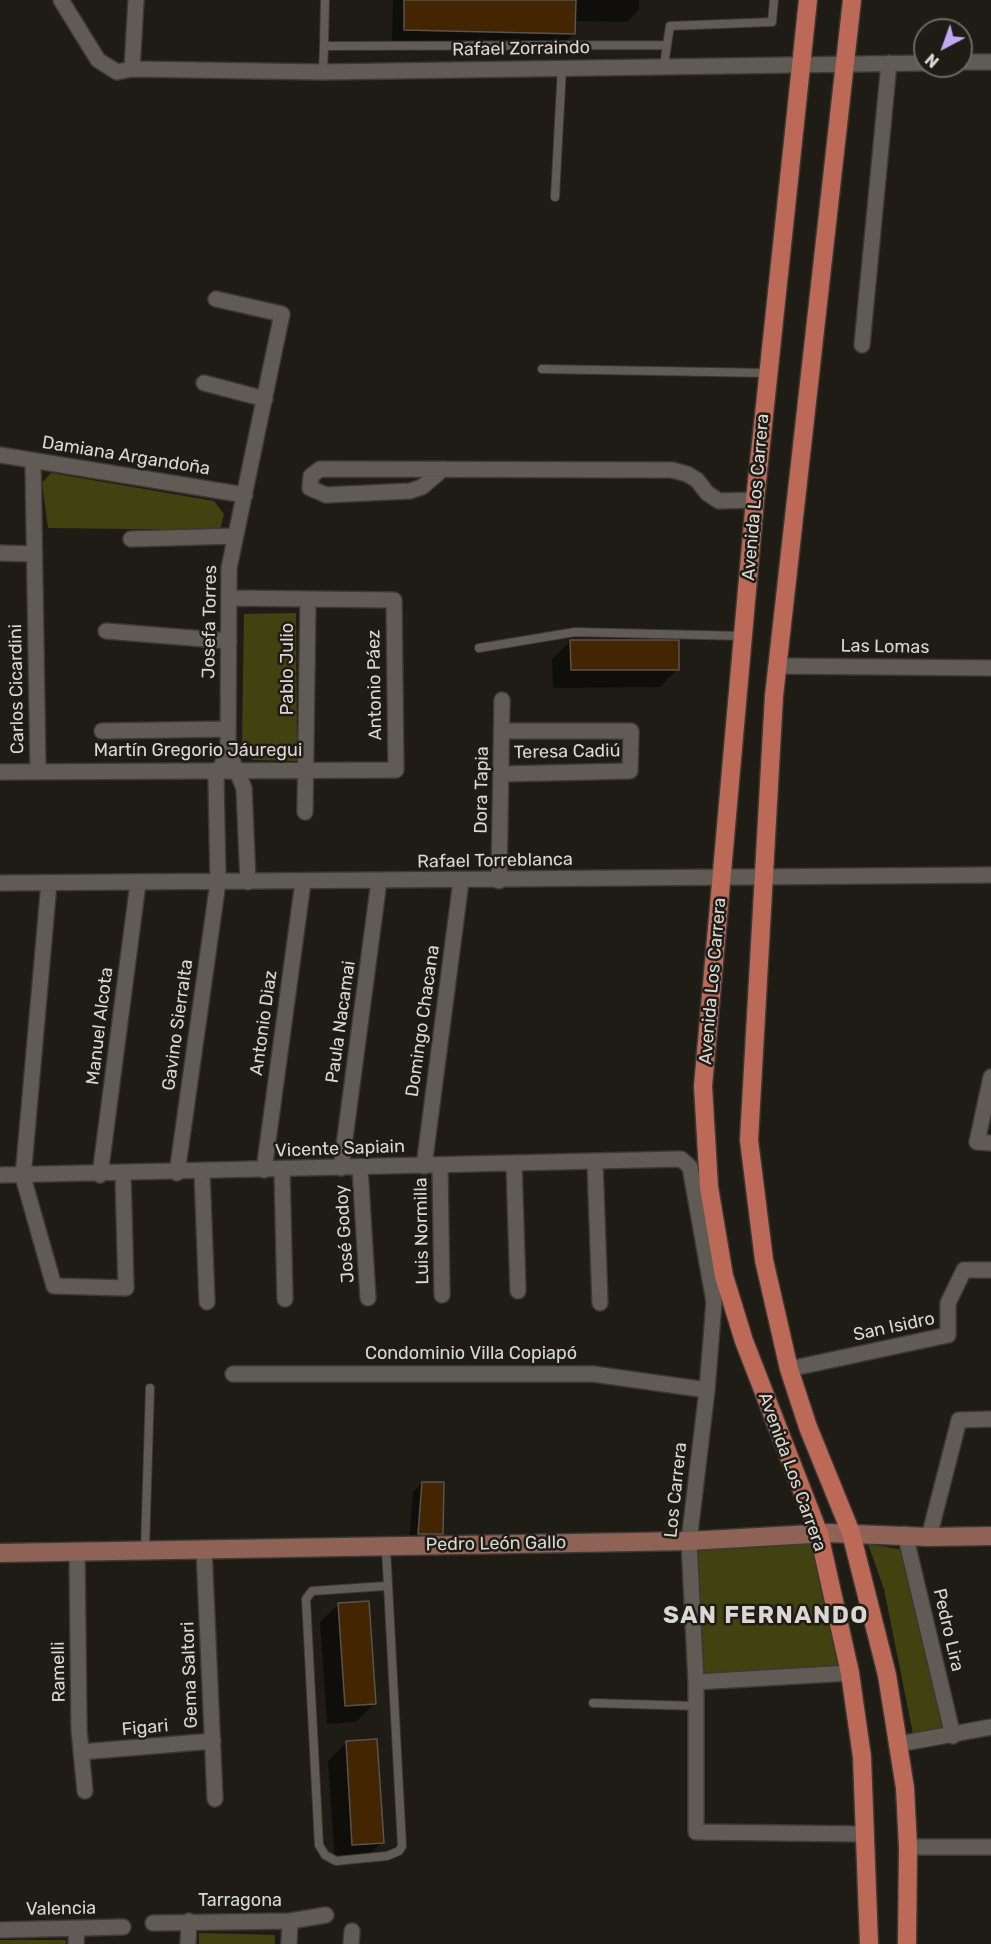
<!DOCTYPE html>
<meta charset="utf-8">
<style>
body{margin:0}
#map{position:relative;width:991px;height:1944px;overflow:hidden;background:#1f1c16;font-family:Rubik,sans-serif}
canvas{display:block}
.north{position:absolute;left:913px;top:18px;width:60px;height:60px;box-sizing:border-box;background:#1f1c16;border:2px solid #6a6762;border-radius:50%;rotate:221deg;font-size:16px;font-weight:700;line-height:24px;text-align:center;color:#dad8d4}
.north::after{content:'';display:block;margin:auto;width:21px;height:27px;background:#c5a7f1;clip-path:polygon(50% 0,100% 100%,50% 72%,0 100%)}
</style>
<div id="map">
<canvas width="991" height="1944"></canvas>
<div class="north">N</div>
</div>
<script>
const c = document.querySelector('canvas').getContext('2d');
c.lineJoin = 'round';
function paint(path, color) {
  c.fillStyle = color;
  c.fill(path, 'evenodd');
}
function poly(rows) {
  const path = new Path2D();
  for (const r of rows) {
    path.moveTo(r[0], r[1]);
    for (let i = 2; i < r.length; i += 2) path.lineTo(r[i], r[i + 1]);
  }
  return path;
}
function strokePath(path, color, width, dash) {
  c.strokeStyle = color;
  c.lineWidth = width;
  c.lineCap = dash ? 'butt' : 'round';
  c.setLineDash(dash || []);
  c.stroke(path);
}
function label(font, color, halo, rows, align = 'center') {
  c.font = font + ' Rubik,sans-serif';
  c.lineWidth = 5;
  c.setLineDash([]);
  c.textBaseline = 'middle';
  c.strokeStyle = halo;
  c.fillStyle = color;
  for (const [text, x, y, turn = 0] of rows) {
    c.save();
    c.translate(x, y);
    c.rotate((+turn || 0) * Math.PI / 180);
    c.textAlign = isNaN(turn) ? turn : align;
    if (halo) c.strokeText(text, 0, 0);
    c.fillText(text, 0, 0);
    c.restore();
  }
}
paint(poly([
 [51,473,214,501,224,514,220,530,48,528,42,483],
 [296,613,297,761,253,760,242,744,244,614],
 [815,1538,845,1669,700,1677,694,1549],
 [868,1544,904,1550,942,1728,913,1734,884,1589],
 [199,1933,275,1935,275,1944,199,1944],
 [0,1940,66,1940,66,1944,0,1944]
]), '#424210');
paint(poly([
 [393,0,639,0,639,10,627,22,574,21,574,34,561,46,392,41],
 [571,641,678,669,660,687,553,688,552,659],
 [422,1483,442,1533,432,1543,409,1543,413,1492],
 [339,1604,374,1704,356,1722,327,1724,320,1622],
 [346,1743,382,1842,364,1861,335,1863,328,1761]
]), '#0007');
const building = poly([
 [404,0,576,0,575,34,404,30,404,0],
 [570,640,679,640,679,670,571,670,570,640],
 [422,1482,444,1482,443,1534,418,1534,422,1482],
 [369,1601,376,1704,345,1706,338,1603,369,1601],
 [377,1739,384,1843,352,1845,346,1741,377,1739]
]);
paint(building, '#432501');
strokePath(building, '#59534d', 1.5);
const lane = poly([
 [667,45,670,26,772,22,774,0],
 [324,46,325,0],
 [323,72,324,46,667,45,664,66],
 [555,197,562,67],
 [542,369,768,373],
 [479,648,575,632,743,636],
 [145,1549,150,1388],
 [386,1586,312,1591,306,1599,319,1845,325,1855,336,1861,387,1856,399,1851,402,1846,386,1548],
 [593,1703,696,1706]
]);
const street = poly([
 [61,0,98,60,117,72,132,69,323,72,925,63],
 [961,62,991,62],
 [132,69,136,0],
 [216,299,282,314,229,568,228,751],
 [862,345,889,63],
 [204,383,265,399],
 [0,455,245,495],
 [33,461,38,772],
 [443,469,422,487,410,491,326,495,310,488,311,476,320,469,672,470,687,474,697,480,707,493,719,501,755,500],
 [131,539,235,536],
 [0,553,34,554],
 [106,631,229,641],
 [779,666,991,668],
 [102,731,228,729],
 [502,731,631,731,630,771,502,774],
 [0,772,396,770,394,600,229,598],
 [305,812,308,599],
 [499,881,502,700],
 [0,883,991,875],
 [49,883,23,1177,54,1286,126,1288,123,1174],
 [991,1077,977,1142,991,1143],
 [595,1162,600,1303],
 [514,1164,518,1291],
 [424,1166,461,881],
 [440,1166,442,1295],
 [341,1168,379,881],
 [360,1168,368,1298],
 [264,1170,303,882],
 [282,1170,285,1299],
 [202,1172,207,1302],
 [177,1173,218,882,216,778,228,751,244,788,248,882],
 [0,1175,681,1159,690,1167,714,1302,707,1390,689,1541,696,1682,696,1832,866,1834],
 [100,1175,138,883],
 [789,1369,948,1335,948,1303,964,1270,991,1270],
 [233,1374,593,1374,707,1390],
 [905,1534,953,1736],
 [929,1537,959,1420,991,1419],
 [204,1550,215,1799],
 [77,1552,79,1730,85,1791],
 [696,1682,850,1673],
 [899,1744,991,1727],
 [81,1752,213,1741],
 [908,1847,991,1847],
 [153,1923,290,1921,326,1915],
 [0,1930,123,1927],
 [76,1944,77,1928],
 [188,1944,189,1921],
 [289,1944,290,1921],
 [351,1944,352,1931]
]);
const secondary = poly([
 [0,1553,689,1541,829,1533,929,1537,991,1536]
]);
const primary = poly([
 [808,0,755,500,703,1086,709,1187,724,1276,744,1341,819,1534,850,1673,862,1757,869,1944],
 [852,0,774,696,749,1140,764,1260,789,1369,808,1427,851,1533,887,1675,905,1788,908,1847,907,1944]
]);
strokePath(lane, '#3b3835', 10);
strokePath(street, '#3b3835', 18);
strokePath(secondary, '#3b3835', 21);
strokePath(primary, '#3b3835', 21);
strokePath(lane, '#605c55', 8);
strokePath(street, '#605c55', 15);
strokePath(secondary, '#8e6356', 18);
strokePath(primary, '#bc6a57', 18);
label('18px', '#dad8d4', '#1f1c16', [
 ["Rafael Zorraindo",521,49,-1],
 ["Damiana Argandoña",126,456,9],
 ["Avenida Los Carrera",756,497,-85],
 ["Josefa Torres",210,622,-89],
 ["Las Lomas",885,647,1],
 ["Pablo Julio",288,669,-90],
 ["Antonio Páez",375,685,-91],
 ["Carlos Cicardini",17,689,-91],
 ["Martín Gregorio Jáuregui",198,751],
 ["Teresa Cadiú",567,752,-1],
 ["Dora Tapia",482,790,-89],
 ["Rafael Torreblanca",495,861,-1],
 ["Avenida Los Carrera",713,981,-85],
 ["Domingo Chacana",423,1021,-82],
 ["Paula Nacamai",341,1022,-82],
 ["Antonio Diaz",264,1023,-82],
 ["Gavino Sierralta",178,1025,-82],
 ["Manuel Alcota",100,1026,-83],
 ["Vicente Sapiain",340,1149,-2],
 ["Luis Normilla",422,1231,-91],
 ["José Godoy",345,1234,-94],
 ["San Isidro",894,1327,-12],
 ["Condominio Villa Copiapó",471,1354],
 ["Avenida Los Carrera",792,1472,70],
 ["Los Carrera",676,1490,-84],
 ["Pedro León Gallo",496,1544,-1],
 ["Pedro Lira",948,1630,77],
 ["Ramelli",59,1672,-91],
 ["Gema Saltori",190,1675,-92],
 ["Figari",145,1728,-5],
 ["Tarragona",240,1901],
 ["Valencia",61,1909,-1]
]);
c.letterSpacing = '1.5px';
label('bold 24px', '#dad8d4', '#1f1c16', [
 ["SAN FERNANDO",766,1616]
]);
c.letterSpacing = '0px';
</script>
